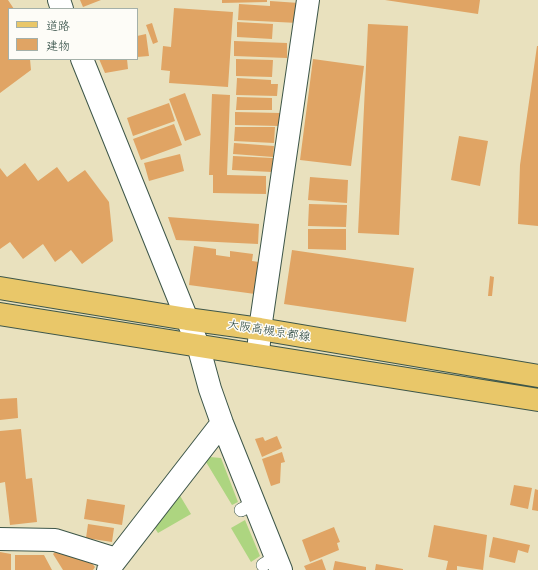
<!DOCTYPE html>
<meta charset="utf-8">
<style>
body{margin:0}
#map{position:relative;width:538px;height:570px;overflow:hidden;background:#e9e1be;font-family:"Comic Neue","Klee One",sans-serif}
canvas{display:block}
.legend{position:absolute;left:8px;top:8px;width:130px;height:52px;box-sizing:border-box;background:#fdfcf7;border:1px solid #a4b0a9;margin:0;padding:5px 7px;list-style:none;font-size:12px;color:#1f3d34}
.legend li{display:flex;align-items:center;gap:8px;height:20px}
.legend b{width:20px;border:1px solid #a4b0a9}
</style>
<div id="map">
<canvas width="538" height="570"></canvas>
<ul class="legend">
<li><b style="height:5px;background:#e9c769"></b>道路</li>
<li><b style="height:11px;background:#e0a464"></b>建物</li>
</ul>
</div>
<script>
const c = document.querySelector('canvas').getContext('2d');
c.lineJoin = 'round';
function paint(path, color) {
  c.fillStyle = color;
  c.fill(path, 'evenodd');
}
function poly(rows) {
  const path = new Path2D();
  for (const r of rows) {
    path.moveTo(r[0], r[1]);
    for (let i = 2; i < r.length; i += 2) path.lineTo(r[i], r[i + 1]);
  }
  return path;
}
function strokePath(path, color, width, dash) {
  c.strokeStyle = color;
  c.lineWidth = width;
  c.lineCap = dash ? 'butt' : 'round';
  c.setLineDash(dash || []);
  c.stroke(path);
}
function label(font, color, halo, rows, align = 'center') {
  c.font = font + ' "Comic Neue","Klee One",sans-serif';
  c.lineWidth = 3;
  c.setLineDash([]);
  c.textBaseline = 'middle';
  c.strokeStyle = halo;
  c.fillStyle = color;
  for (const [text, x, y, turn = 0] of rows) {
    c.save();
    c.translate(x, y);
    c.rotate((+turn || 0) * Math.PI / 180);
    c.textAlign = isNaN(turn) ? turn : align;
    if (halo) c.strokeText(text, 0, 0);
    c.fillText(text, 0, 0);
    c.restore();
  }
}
paint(poly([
 [210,457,221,458,238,502,232,505,206,462],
 [179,494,191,514,158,533,154,527],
 [245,520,260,556,251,562,231,528]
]), '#add580');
paint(poly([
 [0,0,8,0,14,9,9,9,9,59,30,59,31,70,0,93],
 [80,0,101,0,83,7],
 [222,0,267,0,267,2,222,3],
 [385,0,480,0,478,14],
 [270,1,299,3,298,23,238,20,239,4,270,6],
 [174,8,233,12,228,87,169,83,170,71,161,70,163,46,171,47],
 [237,22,273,24,272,39,237,37],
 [152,23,158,42,153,44,146,25],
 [368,24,408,26,399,235,358,233],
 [146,34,149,56,137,57,137,36],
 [234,41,287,43,287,58,234,56],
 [537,46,538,46,538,226,518,224,520,165],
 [99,59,127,59,128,69,105,73],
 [236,59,273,60,272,77,236,76],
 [313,59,364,66,351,166,300,160],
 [237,78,271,80,271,84,278,84,277,96,236,95],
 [185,93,201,135,185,141,169,99],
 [212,94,230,95,227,175,266,176,266,194,213,193,213,175,209,175],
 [237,97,272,98,272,110,236,110],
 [169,103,175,121,133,136,127,118],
 [235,112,280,113,280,126,235,125],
 [174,124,182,145,141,160,133,139],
 [235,127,275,127,274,143,234,141],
 [459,136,488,141,480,186,451,180],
 [234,143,274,146,273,157,233,154],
 [180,154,184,171,149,181,144,163],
 [233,156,273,158,272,172,232,170],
 [25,163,38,181,57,167,68,182,85,170,109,202,113,241,82,264,71,250,55,262,43,244,23,259,10,242,0,249,0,168,7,177],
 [310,177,348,180,347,203,308,200],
 [309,204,347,205,346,227,308,226],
 [168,217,259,224,258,244,176,240],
 [308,229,346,229,346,250,308,249],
 [194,246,216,249,216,255,230,257,230,251,253,254,252,261,259,262,255,294,189,285],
 [292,250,414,268,406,322,284,304],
 [490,276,494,277,492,296,488,296],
 [17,398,18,418,0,420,0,399],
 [21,429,26,479,32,478,37,522,10,525,5,482,0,483,0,431],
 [277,436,282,448,262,457,255,439,263,437,265,441],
 [282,452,285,462,281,463,280,483,271,486,262,459],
 [514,485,532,488,528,509,510,505],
 [535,489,538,490,538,511,532,510],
 [87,499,125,505,122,525,84,519],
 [88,524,114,528,112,542,86,538],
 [434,525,487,535,483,570,457,566,457,570,446,570,448,561,428,557],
 [334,527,340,542,337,543,339,550,310,562,302,540],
 [493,537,530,545,528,553,518,550,515,563,489,557],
 [57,550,89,560,95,567,93,570,63,570,53,554],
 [0,552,11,554,11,570,0,570],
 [15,555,44,555,52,570,15,570],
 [322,559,326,570,306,570,304,566],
 [335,561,366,567,366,570,333,570],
 [376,564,403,569,403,570,375,570]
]), '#e0a464');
const service = poly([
 [241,510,254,503],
 [263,565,276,557]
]);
const minor = poly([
 [187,319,198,345,210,389,222,423,281,570],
 [258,355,260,329,308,0],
 [0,539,55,540,116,559],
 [108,570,222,423]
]);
const tertiary = poly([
 [59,0,62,9],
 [82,59,187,319]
]);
const primary = poly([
 [0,288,187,319,260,329,538,376],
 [0,314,538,400]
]);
strokePath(service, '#3d5649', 14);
strokePath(minor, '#3d5649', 24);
strokePath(tertiary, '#3d5649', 24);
strokePath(primary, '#3d5649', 24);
strokePath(service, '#fff', 13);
strokePath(minor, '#fff', 22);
strokePath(tertiary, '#fff', 22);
strokePath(primary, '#e9c769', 22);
label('12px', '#1f3d34', '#fdfcf7', [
 ["大阪高槻京都線",269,331,9]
]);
</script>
